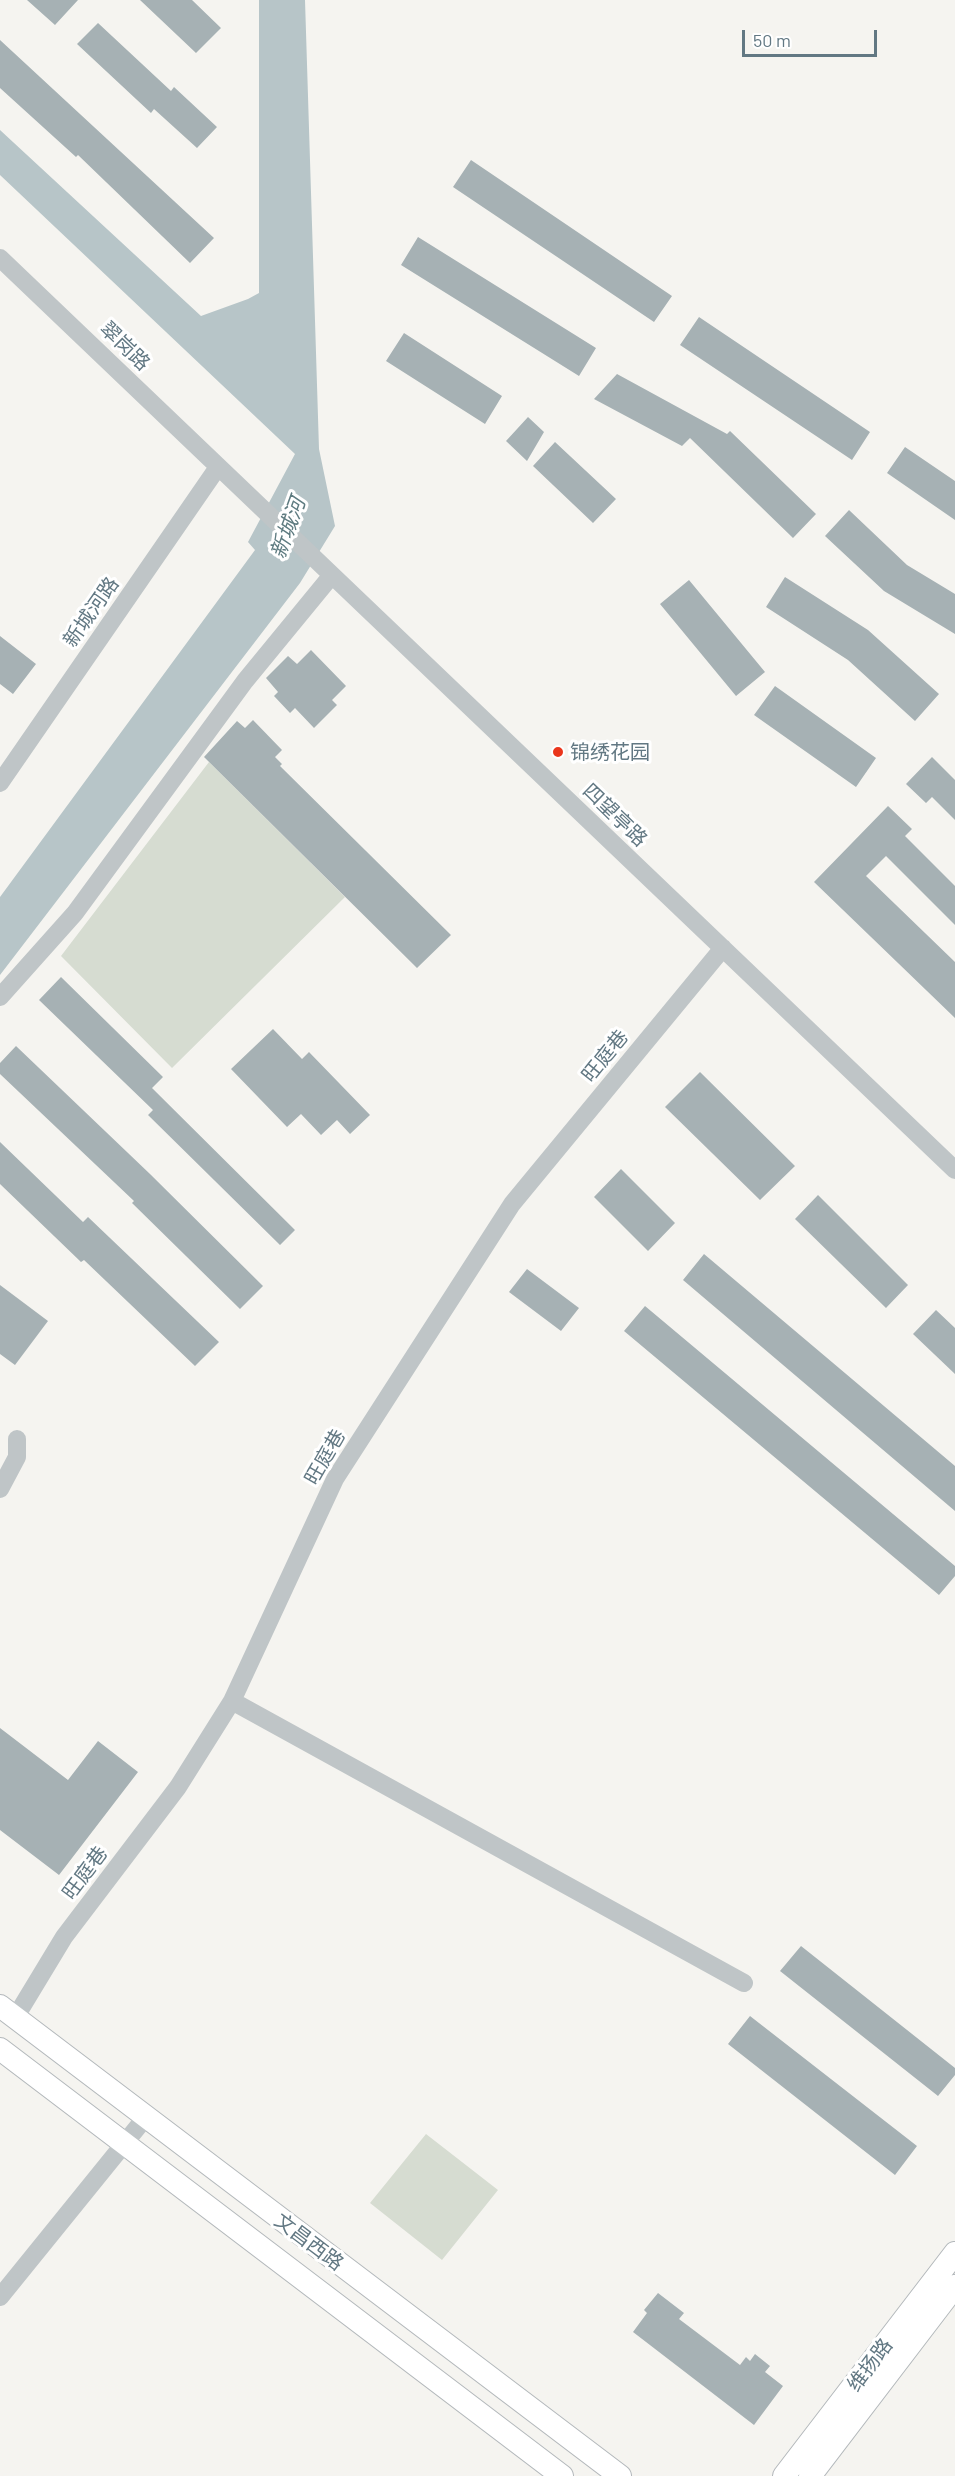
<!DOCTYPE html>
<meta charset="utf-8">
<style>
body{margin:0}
#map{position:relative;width:955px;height:2476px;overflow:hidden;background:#f5f4f0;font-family:Barlow,sans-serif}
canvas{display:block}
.scale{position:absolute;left:742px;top:30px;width:135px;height:27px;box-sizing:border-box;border:3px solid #627883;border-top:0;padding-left:8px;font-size:18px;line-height:21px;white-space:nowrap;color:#627883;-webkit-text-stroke:4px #fff;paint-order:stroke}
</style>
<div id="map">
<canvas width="955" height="2476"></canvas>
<div class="scale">50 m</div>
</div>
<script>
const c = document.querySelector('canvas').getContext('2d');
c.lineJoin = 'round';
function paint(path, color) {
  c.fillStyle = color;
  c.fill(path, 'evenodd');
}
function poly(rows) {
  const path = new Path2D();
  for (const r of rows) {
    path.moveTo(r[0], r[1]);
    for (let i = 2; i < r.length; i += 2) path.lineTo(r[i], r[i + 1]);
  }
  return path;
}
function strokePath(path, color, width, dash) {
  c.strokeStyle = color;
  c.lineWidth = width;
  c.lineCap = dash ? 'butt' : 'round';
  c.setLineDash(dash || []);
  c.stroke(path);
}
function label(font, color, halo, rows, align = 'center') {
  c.font = font + ' Barlow,"Noto Sans SC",sans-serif';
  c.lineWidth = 6;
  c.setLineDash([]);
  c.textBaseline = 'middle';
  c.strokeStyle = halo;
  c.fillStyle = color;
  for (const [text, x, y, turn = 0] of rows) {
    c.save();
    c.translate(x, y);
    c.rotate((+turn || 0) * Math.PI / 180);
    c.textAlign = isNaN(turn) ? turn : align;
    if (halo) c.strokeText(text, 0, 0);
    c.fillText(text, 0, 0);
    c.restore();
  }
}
paint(poly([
 [209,762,345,897,172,1068,61,956],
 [426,2134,498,2190,442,2260,370,2203]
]), '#d6dcd1');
paint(poly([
 [259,0,305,0,319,449,335,526,300,583,0,975,0,897,255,550,248,542,295,454,0,175,0,130,201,316,248,299,259,293]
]), '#b7c5c8');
paint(poly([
 [27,0,78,0,55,25],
 [140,0,192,0,221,28,196,53],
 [98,23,171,91,174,87,217,127,197,148,154,109,151,113,77,44],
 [0,40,214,238,190,263,78,155,76,157,0,88],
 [471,160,672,296,654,322,453,187],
 [418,237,596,348,579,376,401,265],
 [699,317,870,432,852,460,680,345],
 [404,333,502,396,485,424,386,361],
 [617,374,727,434,730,431,816,514,793,538,690,438,682,446,594,399],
 [528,417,544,432,527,461,506,441],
 [555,442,616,499,593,523,533,466],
 [905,447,955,481,955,520,887,473],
 [849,510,907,565,955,594,955,634,884,591,825,536],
 [785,577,868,630,939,694,915,721,848,660,766,607],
 [689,580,765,672,736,696,660,604],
 [0,636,36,664,13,694,0,684],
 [311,650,346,686,332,700,337,705,314,728,295,708,290,713,274,696,278,692,266,678,288,656,297,664],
 [775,686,876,758,856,787,754,715],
 [253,720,282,750,275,757,282,764,280,766,451,935,417,968,204,757,237,721,245,728],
 [932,757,955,780,955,820,932,797,926,803,906,784],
 [888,806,912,829,905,836,955,886,955,925,886,856,866,876,955,962,955,1018,814,882],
 [61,977,163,1077,152,1088,295,1230,280,1245,148,1115,153,1110,39,1000],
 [273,1029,302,1059,309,1052,370,1115,350,1134,337,1120,321,1135,301,1114,287,1127,231,1069],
 [16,1046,150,1174,263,1286,240,1309,132,1203,134,1201,0,1074,0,1063],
 [700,1072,795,1166,760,1200,665,1107],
 [0,1142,83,1222,88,1217,219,1342,195,1366,84,1260,81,1262,0,1184],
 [621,1169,675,1223,648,1251,594,1197],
 [818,1195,908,1285,886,1308,795,1219],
 [704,1254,955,1466,955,1511,683,1280],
 [527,1269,579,1308,561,1331,509,1292],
 [0,1285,48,1321,15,1365,0,1354],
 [645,1306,955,1566,955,1576,939,1595,624,1331],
 [936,1310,955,1328,955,1374,913,1334],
 [0,1728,68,1780,98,1741,138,1772,59,1875,0,1830],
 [801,1946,955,2068,955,2075,938,2096,780,1971],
 [750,2016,917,2146,895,2175,728,2044],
 [658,2293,684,2313,679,2319,740,2365,746,2357,750,2361,755,2354,770,2366,765,2372,783,2386,754,2425,633,2332,647,2313,644,2310]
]), '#a6b1b4');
const major = poly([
 [0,2006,620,2476],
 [0,2049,562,2476],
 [784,2476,955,2253],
 [810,2476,955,2286]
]);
strokePath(major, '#b3b8bb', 24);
strokePath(poly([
 [0,258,955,1170],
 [0,783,218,467],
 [0,997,75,913,245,681,332,575],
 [0,1489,17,1457,17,1439],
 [232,1701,744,1983],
 [15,2018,64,1937,178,1787,232,1701,335,1479,512,1204,723,948],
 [0,2297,145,2118]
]), '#bfc5c7', 18);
strokePath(major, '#fff', 22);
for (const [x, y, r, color] of [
 [558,752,6,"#ea361c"]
]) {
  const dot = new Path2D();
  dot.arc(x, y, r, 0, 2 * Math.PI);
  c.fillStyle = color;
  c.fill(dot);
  strokePath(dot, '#fff', 2);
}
label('20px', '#627883', '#fff', [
 ["翠岗路",125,346,44],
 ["新城河路",91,612,-55],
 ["四望亭路",615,815,44],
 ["旺庭巷",605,1056,-51],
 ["旺庭巷",325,1457,-60],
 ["旺庭巷",85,1873,-53],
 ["文昌西路",309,2242,37],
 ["维扬路",870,2365,-53]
]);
label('20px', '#627883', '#fff', [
 ["锦绣花园",570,752]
], 'left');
label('italic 21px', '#5e7b80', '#fff', [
 ["新城河",288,528,-70]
]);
</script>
